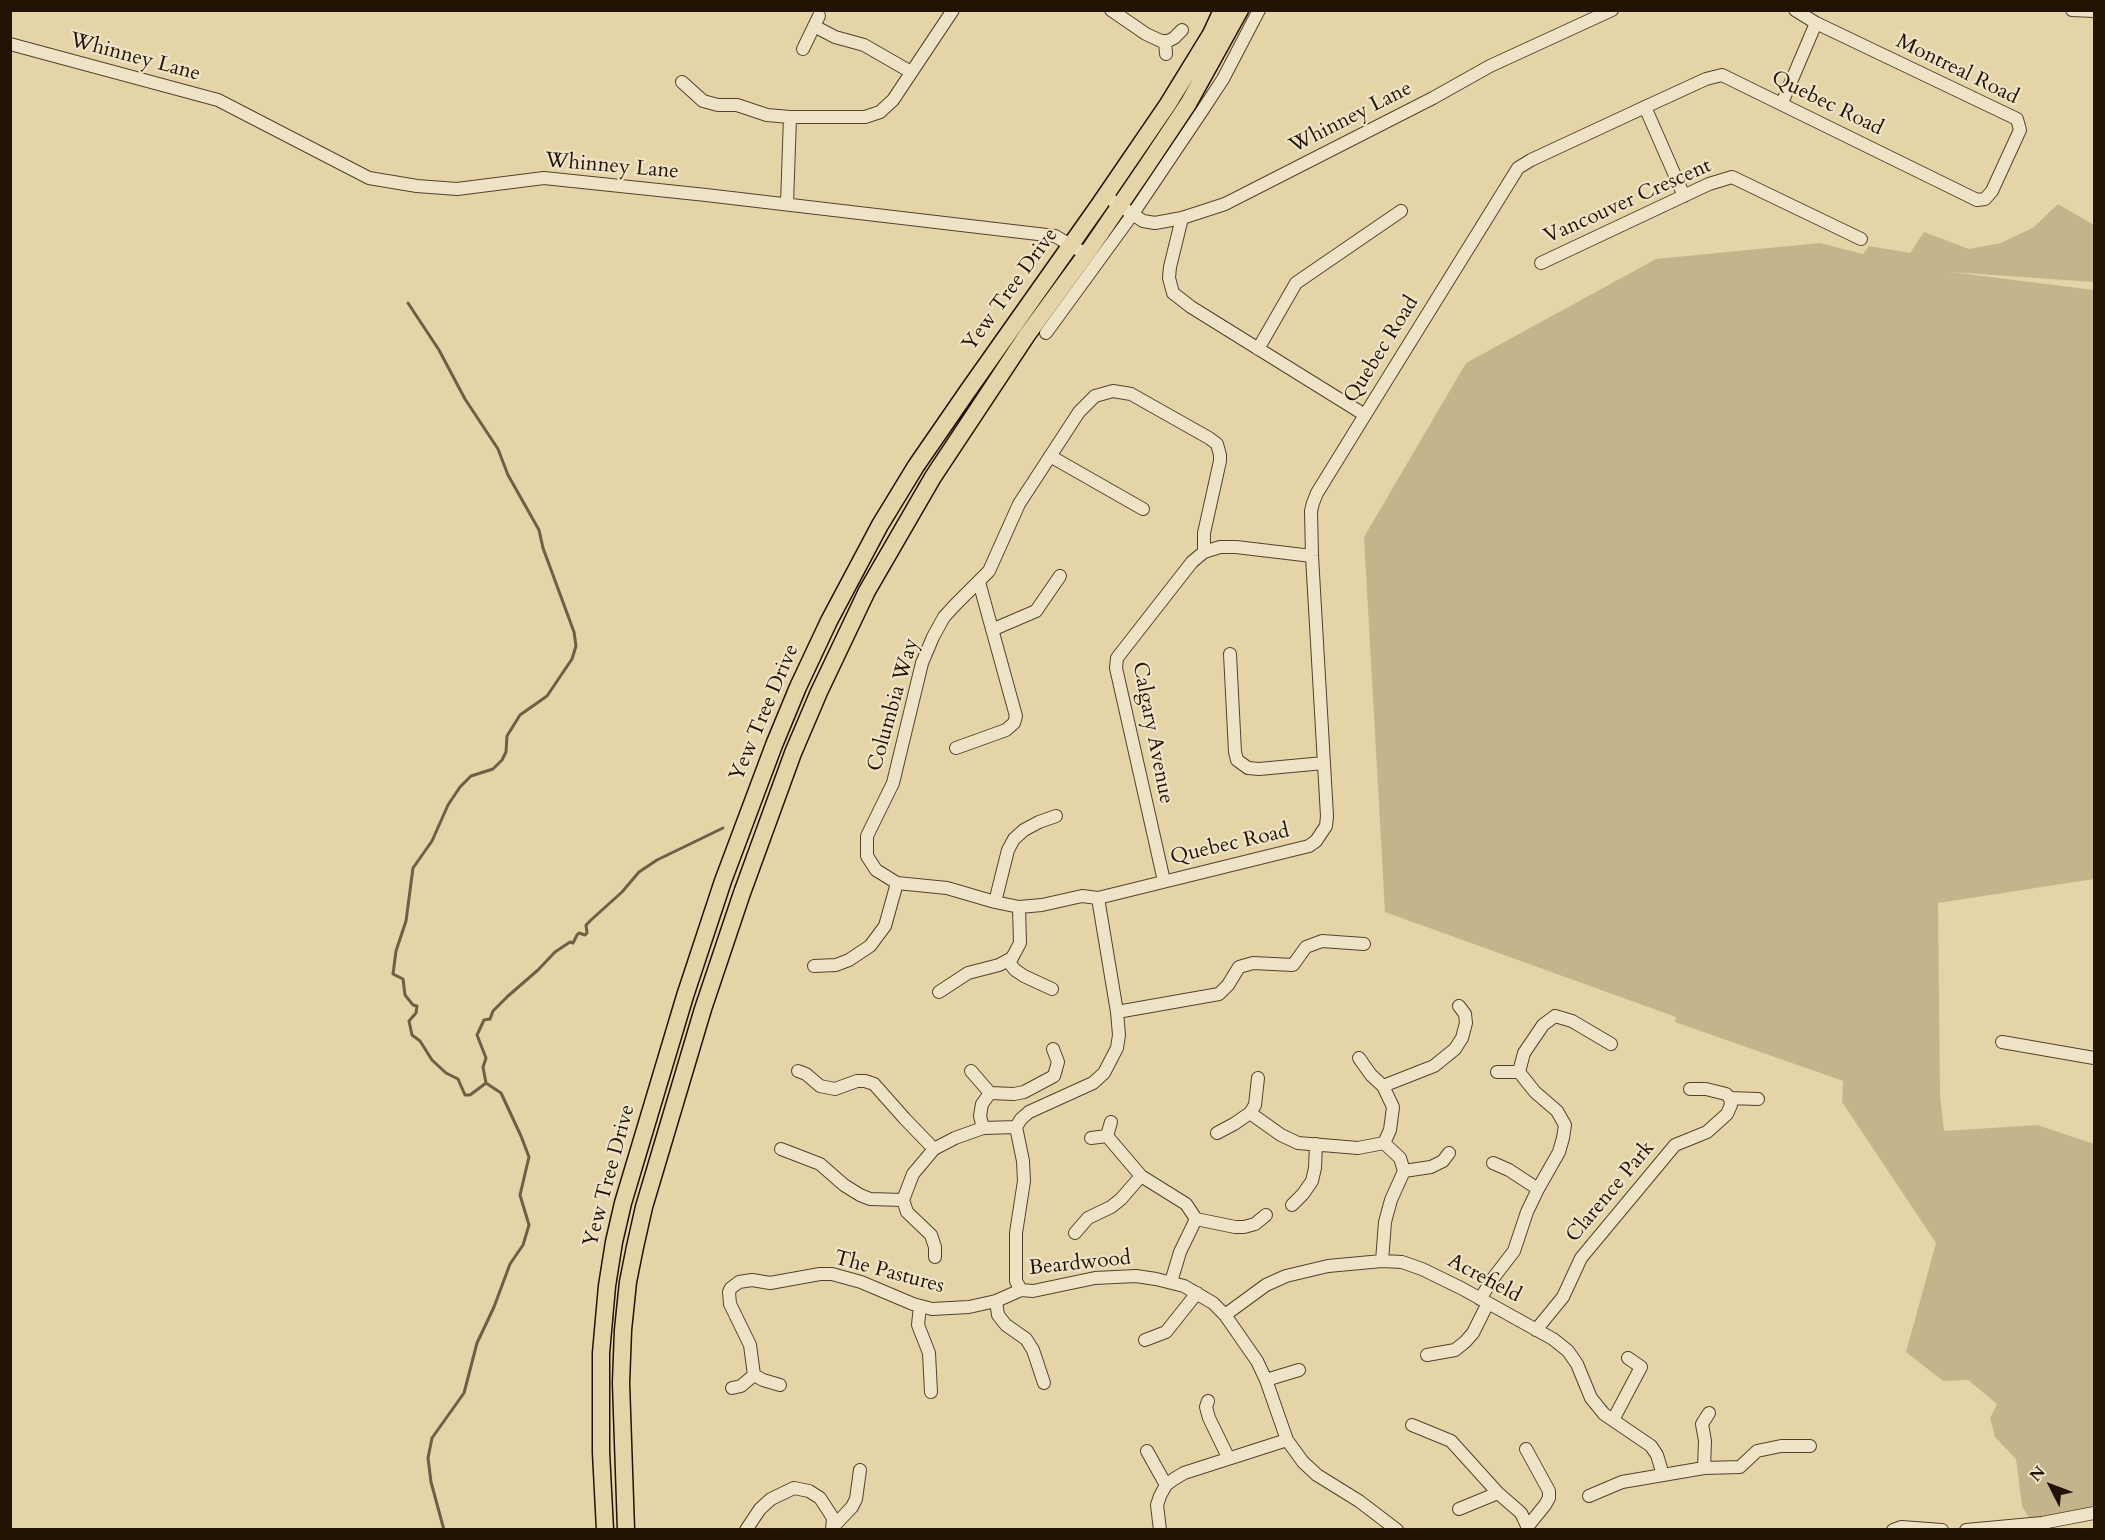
<!DOCTYPE html>
<style>
body{margin:0}
#map{position:relative;width:2105px;height:1540px;overflow:hidden;background:#e6d4a9;font-family:Cardo,serif}
canvas{display:block}
.frame{position:absolute;inset:0;border:12px solid #221201;pointer-events:none}
.north{position:absolute;left:2021px;top:1456px;width:60px;height:60px;-webkit-text-stroke:4px #efe3c7;paint-order:stroke;rotate:312deg;font-size:16px;font-weight:700;line-height:24px;text-align:center;color:#221201}
.north::after{content:'';display:block;margin:auto;width:21px;height:27px;background:#221201;clip-path:polygon(50% 0,100% 100%,50% 72%,0 100%)}
</style>
<div id="map">
<canvas width="2105" height="1540"></canvas>
<div class="frame"></div>
<div class="north">N</div>
</div>
<script>
const c = document.querySelector('canvas').getContext('2d');
c.lineJoin = 'round';
function paint(path, color) {
  c.fillStyle = color;
  c.fill(path, 'evenodd');
}
function poly(rows) {
  const path = new Path2D();
  for (const r of rows) {
    path.moveTo(r[0], r[1]);
    for (let i = 2; i < r.length; i += 2) path.lineTo(r[i], r[i + 1]);
  }
  return path;
}
function strokePath(path, color, width, dash) {
  c.strokeStyle = color;
  c.lineWidth = width;
  c.lineCap = dash ? 'butt' : 'round';
  c.setLineDash(dash || []);
  c.stroke(path);
}
function label(font, color, halo, rows, align = 'center') {
  c.font = font + ' Cardo,serif';
  c.lineWidth = 4.5;
  c.setLineDash([]);
  c.textBaseline = 'middle';
  c.strokeStyle = halo;
  c.fillStyle = color;
  for (const [text, x, y, turn = 0] of rows) {
    c.save();
    c.translate(x, y);
    c.rotate((+turn || 0) * Math.PI / 180);
    c.textAlign = isNaN(turn) ? turn : align;
    if (halo) c.strokeText(text, 0, 0);
    c.fillText(text, 0, 0);
    c.restore();
  }
}
paint(poly([
 [2058,204,2094,225,2094,282,1950,272,2094,290,2094,879,1938,903,1940,1095,1944,1131,2038,1125,2094,1144,2094,1508,2031,1521,2022,1506,2016,1459,1995,1437,1990,1418,1997,1404,1968,1380,1943,1381,1906,1352,1936,1243,1842,1102,1843,1081,1675,1022,1676,1017,1385,912,1364,537,1466,363,1656,259,1820,243,1863,254,1869,246,1910,253,1924,232,1969,249,2001,243,2034,227]
]), '#c5b38c');
strokePath(poly([
 [408,303,439,350,465,399,498,449,508,475,539,530,543,548,574,632,576,646,572,659,547,696,520,715,507,736,506,752,502,760,493,769,471,776,460,787,448,805,432,841,413,868,406,921,396,951,393,974,403,979,405,995,413,1005,417,1006,416,1013,409,1021,412,1035,420,1041,432,1060,446,1073,458,1079,465,1095,470,1095,486,1083],
 [444,1530,431,1482,428,1458,432,1438,464,1393,477,1343,494,1307,510,1264,523,1245,529,1225,520,1195,529,1157,521,1136,501,1093,486,1083,483,1067,486,1058,477,1035,484,1020,490,1019,493,1011,508,996,538,970,555,952,570,942,573,943,577,935,579,933,585,935,587,933,586,925,591,920,622,892,639,872,657,860,723,828]
]), '#6f5f44', 3);
const minor = poly([
 [1111,10,1146,34,1161,41,1168,41,1174,38,1182,30],
 [2072,10,2094,11],
 [814,26,835,37,864,45,911,72],
 [1165,41,1166,54],
 [10,44,218,100,369,178,417,186,457,189,544,178,706,195,1055,236,1086,254],
 [803,49,819,16],
 [682,82,703,101,718,105,737,105,767,115,790,117,787,204],
 [1782,103,1816,23],
 [1645,107,1684,196],
 [790,117,865,117,880,112,893,100,953,10],
 [1113,201,1143,221,1155,223,1182,218,1225,204,1433,98,1490,66,1612,10],
 [1182,218,1170,267,1169,278,1173,293,1191,307,1365,415],
 [1541,263,1709,184,1732,177,1861,239],
 [1046,333,1132,215,1202,111,1223,79,1259,10],
 [1258,349,1296,283,1401,211],
 [1050,456,1143,509],
 [1204,552,1204,533,1220,461,1220,455,1217,444,1209,438,1131,394,1113,391,1095,396,1079,412,1019,504,989,571,955,605,944,617,933,637,922,663,893,783,867,836,867,856,876,870,897,883,947,888,995,902,1019,907,1042,905,1082,896,1098,898,1309,846,1316,841,1326,826,1327,816,1312,556,1311,511,1313,503,1317,493,1365,415,1518,168,1531,160,1645,107,1706,79,1722,75,1977,200,1985,199,1992,191,2020,130,2017,119,1816,23,1795,10],
 [994,629,1036,611,1060,576],
 [1230,654,1235,752,1237,760,1248,768,1259,769,1324,763],
 [956,748,1006,730,1014,723,1016,716,979,582],
 [1164,881,1116,668,1117,658,1192,562,1204,552,1220,547,1236,547,1312,556],
 [1098,898,1117,1012,1119,1035,1117,1048,1104,1073,1093,1083,1029,1112,1021,1119,1016,1127,1023,1161,1024,1181,1016,1233,1016,1281,1021,1290,1033,1291,1095,1278,1136,1276,1156,1279,1184,1286,1213,1303,1225,1315,1257,1361,1266,1380,1287,1440,1303,1462,1317,1475,1359,1501,1397,1530],
 [995,902,1008,850,1014,839,1024,830,1039,822,1056,816],
 [1008,961,1015,970,1024,976,1052,989],
 [814,966,836,965,849,960,870,946,885,926,897,883],
 [939,992,968,973,999,965,1012,958,1020,943,1019,907],
 [1117,1012,1219,994,1228,985,1239,967,1253,963,1293,965,1306,947,1322,941,1364,944],
 [2002,1042,2094,1058],
 [1359,1058,1371,1075,1383,1086,1393,1107,1390,1130,1384,1143],
 [798,1071,806,1074,820,1086,835,1089,857,1081,865,1081,874,1084,905,1119,934,1149],
 [971,1071,990,1093],
 [1497,1072,1519,1072],
 [1383,1086,1434,1066,1455,1049,1462,1038,1466,1023,1465,1014,1459,1006],
 [1730,1098,1758,1099],
 [1250,1113,1281,1135,1298,1143,1358,1148,1384,1143,1400,1158,1404,1171,1391,1200,1385,1222,1382,1261],
 [983,1128,980,1116,982,1104,990,1093,1014,1094,1024,1092,1054,1076,1058,1062,1053,1049],
 [1217,1133,1234,1124,1250,1113,1255,1105,1258,1078],
 [1107,1136,1141,1176],
 [1091,1138,1107,1136,1111,1122],
 [781,1149,820,1164,844,1185,860,1195,870,1199,903,1200],
 [1493,1163,1509,1170,1538,1189],
 [1404,1171,1431,1167,1443,1161,1449,1153],
 [1292,1205,1303,1194,1312,1181,1315,1168,1316,1144],
 [1196,1219,1235,1227,1244,1227,1255,1224,1266,1215],
 [1075,1233,1088,1218,1111,1207,1121,1199,1141,1176,1186,1204,1196,1219,1180,1252,1171,1282],
 [935,1257,935,1247,931,1235,907,1212,903,1200,913,1174,934,1149,955,1138,983,1128,1016,1127],
 [1480,1299,1494,1277,1514,1251,1527,1212,1538,1189,1559,1152,1563,1138,1565,1125,1557,1111,1535,1092,1519,1072,1524,1053,1543,1025,1555,1016,1572,1021,1611,1044],
 [996,1301,998,1315,1006,1325,1026,1339,1033,1350,1044,1383],
 [920,1306,918,1325,929,1353,931,1392],
 [1225,1315,1266,1285,1286,1276,1328,1266,1382,1261,1402,1262,1422,1269,1461,1288,1553,1339,1568,1351,1577,1364,1591,1398,1604,1414,1651,1446,1657,1455,1663,1475],
 [1536,1330,1563,1297,1581,1258,1675,1145,1707,1132,1727,1114,1731,1105,1730,1098,1726,1094,1706,1089,1690,1089],
 [1145,1340,1166,1332,1197,1293],
 [1427,1355,1455,1350,1465,1342,1473,1333,1488,1303],
 [1266,1380,1299,1370],
 [780,1385,763,1380,754,1375,750,1345,730,1304,729,1292,731,1288,739,1282,752,1280,770,1283,820,1274,832,1274,861,1282,913,1304,932,1309,969,1307,996,1301,1021,1290],
 [732,1388,741,1386,754,1375],
 [1208,1401,1206,1407,1209,1418,1228,1457],
 [1613,1420,1641,1367,1628,1358],
 [1412,1425,1451,1441,1498,1493,1521,1513,1529,1530],
 [1526,1449,1549,1491,1549,1498,1545,1505,1528,1526],
 [1147,1451,1166,1485],
 [1704,1468,1705,1441,1702,1424,1709,1413],
 [1589,1496,1622,1482,1704,1468,1740,1467,1757,1451,1781,1446,1810,1446],
 [1459,1509,1498,1493],
 [833,1527,852,1507,856,1499,860,1470],
 [746,1530,760,1509,771,1499,794,1488,809,1491,820,1498,833,1518,832,1530],
 [1160,1530,1157,1505,1160,1496,1166,1485,1174,1479,1184,1473,1287,1440],
 [1893,1530,1901,1527,1942,1530],
 [1966,1530,2042,1523,2094,1513]
]);
const highway = poly([
 [605,1530,601,1452,601,1353,607,1286,614,1242,623,1203,685,996,723,881,774,745,798,687,829,621,880,525,916,466,967,392,1099,205,1168,104,1211,34,1222,10],
 [626,1530,621,1383,623,1330,628,1282,635,1247,644,1207,703,1009,742,893,793,753,819,692,867,591,933,477,1027,335,1090,249,1146,167,1188,104,1240,10]
]);
strokePath(minor, '#53422b', 14);
strokePath(highway, '#221201', 19);
strokePath(minor, '#efe3c7', 12);
strokePath(highway, '#e6d4a9', 16);
label('21px', '#221201', '#efe3c7', [
 ["Whinney Lane",135,58,15],
 ["Montreal Road",1957,70,26],
 ["Quebec Road",1827,104,26],
 ["Whinney Lane",1351,118,-27],
 ["Whinney Lane",612,167,5],
 ["Vancouver Crescent",1628,202,-24],
 ["Yew Tree Drive",1011,290,-54],
 ["Quebec Road",1382,350,-58],
 ["Columbia Way",894,705,-74],
 ["Yew Tree Drive",765,713,-67],
 ["Calgary Avenue",1152,733,79],
 ["Quebec Road",1230,845,-13],
 ["Yew Tree Drive",610,1176,-75],
 ["Clarence Park",1611,1192,-50],
 ["Beardwood",1080,1264,-6],
 ["The Pastures",889,1273,15],
 ["Acrefield",1484,1279,28]
]);
</script>
